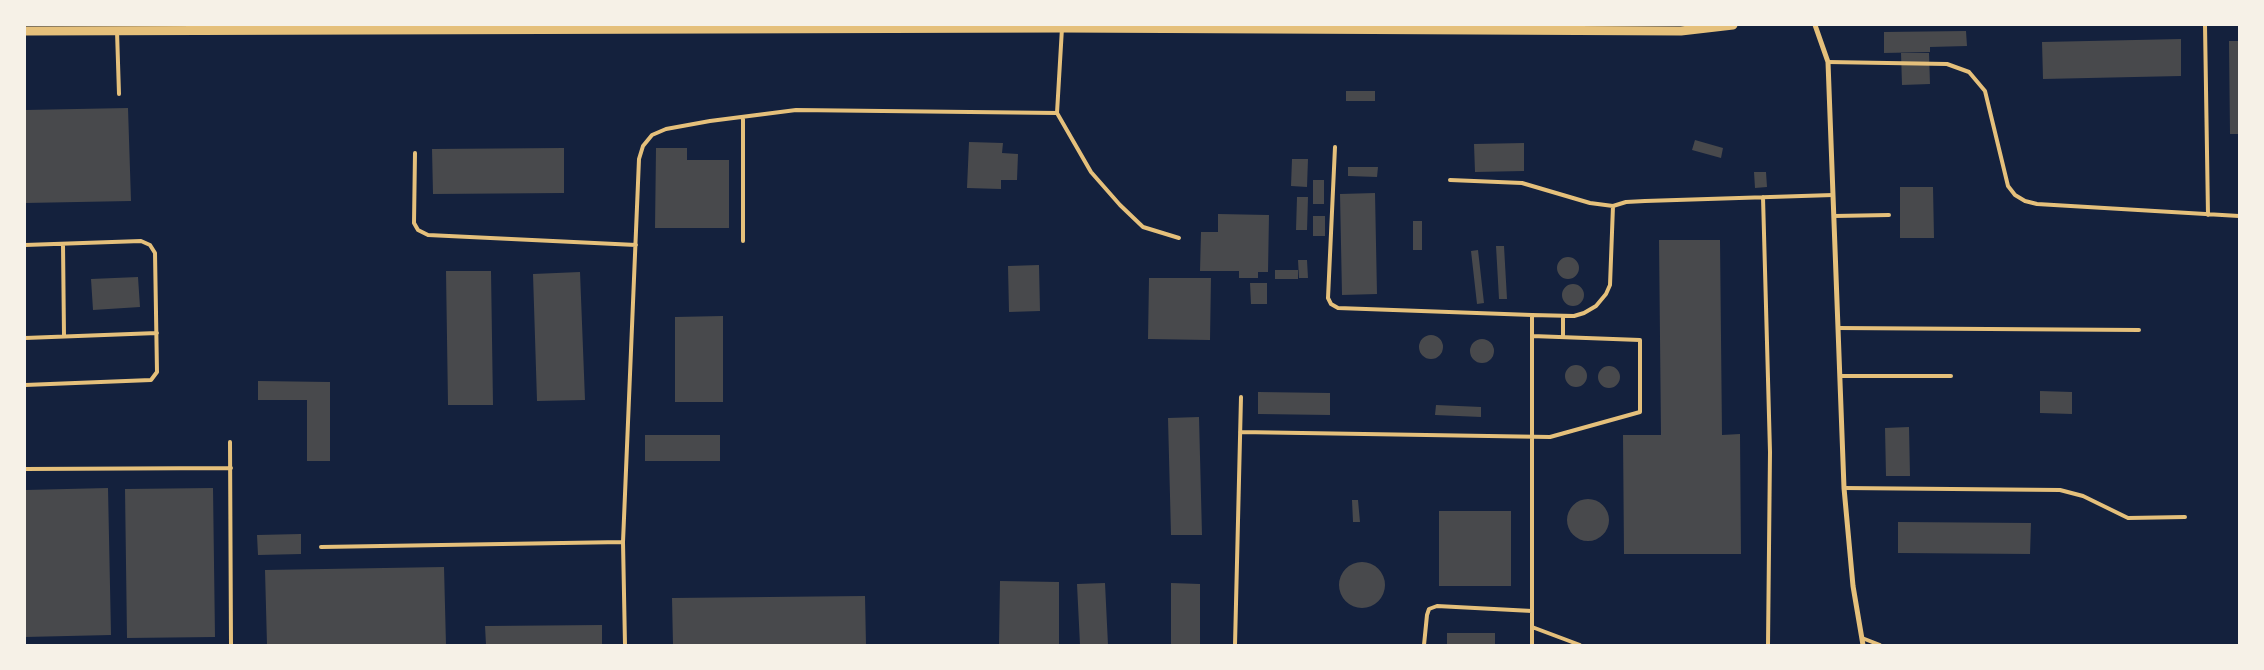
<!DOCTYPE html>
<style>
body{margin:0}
#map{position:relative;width:2264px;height:670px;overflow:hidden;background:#14213d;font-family:"Fira Sans Condensed",sans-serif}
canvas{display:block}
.frame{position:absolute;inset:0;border:26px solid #f6f1e7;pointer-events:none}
</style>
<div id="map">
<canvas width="2264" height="670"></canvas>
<div class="frame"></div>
</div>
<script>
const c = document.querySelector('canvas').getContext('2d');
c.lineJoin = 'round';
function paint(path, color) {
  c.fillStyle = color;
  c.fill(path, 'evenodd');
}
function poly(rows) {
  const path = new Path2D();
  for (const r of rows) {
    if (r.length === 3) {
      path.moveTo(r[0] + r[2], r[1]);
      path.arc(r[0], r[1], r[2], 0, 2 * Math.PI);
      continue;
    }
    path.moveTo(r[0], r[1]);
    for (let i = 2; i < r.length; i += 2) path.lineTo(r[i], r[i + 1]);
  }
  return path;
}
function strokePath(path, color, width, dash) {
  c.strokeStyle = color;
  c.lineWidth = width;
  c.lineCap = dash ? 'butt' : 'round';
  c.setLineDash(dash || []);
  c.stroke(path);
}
paint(poly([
 [1966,31,1967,46,1930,47,1930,52,1884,53,1884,32],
 [2181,39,2181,76,2043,79,2042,42],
 [2229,41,2239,41,2239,134,2230,134],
 [1901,53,1929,53,1930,84,1902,85],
 [1346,91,1375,91,1375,101,1346,101],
 [128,108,131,201,25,203,25,110],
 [1695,140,1723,148,1721,158,1692,150],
 [969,142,1003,143,1002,153,1018,154,1017,180,1001,180,1001,189,967,188],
 [1524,143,1524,171,1475,172,1474,144],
 [564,148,564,193,433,194,432,149],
 [656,148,687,148,687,160,729,160,729,228,655,228],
 [1292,159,1308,159,1307,187,1291,186],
 [1348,167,1378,167,1377,177,1348,176],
 [1754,172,1766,172,1767,187,1755,188],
 [1313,180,1324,180,1324,204,1313,204],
 [1900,187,1933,187,1934,238,1900,238],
 [1375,193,1377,294,1342,295,1340,194],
 [1297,197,1308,197,1307,230,1296,230],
 [1218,214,1269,215,1268,272,1258,272,1258,278,1239,278,1239,271,1200,271,1201,232,1218,232],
 [1313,216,1325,216,1325,236,1313,236],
 [1413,221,1422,221,1422,250,1413,250],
 [1659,240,1720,240,1722,435,1740,434,1741,554,1624,554,1623,435,1661,435],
 [1496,246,1504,246,1507,299,1499,299],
 [1478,250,1484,303,1477,304,1471,251],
 [1568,268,11],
 [1298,260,1307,260,1308,278,1299,278],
 [1039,265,1040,311,1009,312,1008,266],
 [1275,270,1298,270,1298,279,1275,279],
 [446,271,491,271,493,405,448,405],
 [580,272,585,400,537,401,533,274],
 [138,277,140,307,93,310,91,279],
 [1149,278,1211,278,1210,340,1148,339],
 [1250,283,1267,283,1267,304,1251,304],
 [1573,295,11],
 [723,316,723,402,675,402,675,317],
 [1431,347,12],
 [1482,351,12],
 [1576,376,11],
 [1609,377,11],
 [258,381,330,382,330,461,307,461,307,400,258,400],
 [2040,391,2072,392,2072,414,2040,413],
 [1258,392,1330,393,1330,415,1258,414],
 [1436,405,1481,407,1481,417,1435,415],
 [1199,417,1202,535,1171,535,1168,418],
 [1909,427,1910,476,1886,476,1885,428],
 [645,435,720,435,720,461,645,461],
 [108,488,111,635,25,637,25,490],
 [213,488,215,637,127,638,125,489],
 [1588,520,21],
 [1352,500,1358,500,1360,522,1353,522],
 [1439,511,1511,511,1511,586,1439,586],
 [1898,522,2031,523,2030,554,1898,553],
 [301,534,301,554,258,555,257,535],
 [1362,585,23],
 [444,567,446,645,267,645,265,570],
 [1000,581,1059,582,1059,645,999,645],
 [1105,583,1108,645,1080,645,1077,584],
 [1171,583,1200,584,1200,645,1171,645],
 [865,596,866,645,673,645,672,598],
 [602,625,602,645,486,645,485,626],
 [1447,633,1495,633,1495,645,1447,645]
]), '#48494c');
strokePath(poly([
 [2205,25,2208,215],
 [1062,28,1057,113,1091,172,1120,205,1143,227,1179,238],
 [117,31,119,94],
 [1828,62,1947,64,1969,72,1985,91,2008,186,2015,195,2025,201,2037,204,2239,216],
 [743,117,743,241],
 [1335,147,1328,298,1331,304,1338,308,1532,315,1574,316,1584,313,1596,306,1606,294,1610,285,1613,206],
 [415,153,414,223,418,230,428,235,636,245],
 [1450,180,1522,183,1590,203,1613,206,1626,202,1645,201,1833,195],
 [1763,197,1770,452,1768,645],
 [1834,216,1889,215],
 [63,244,64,336],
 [25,245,141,241,150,245,155,253,157,372,151,380,25,385],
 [1532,315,1532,645],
 [1563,316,1563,337],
 [1838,328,2139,330],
 [25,338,157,333],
 [1840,376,1951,376],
 [1240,432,1550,437,1640,412,1640,340,1532,336],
 [230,442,231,645],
 [25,469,231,468],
 [1844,488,2060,490,2083,496,2128,518,2185,517],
 [623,542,625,645],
 [321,547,623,542,639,159,643,146,652,135,666,129,710,121,796,110,1057,113],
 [1532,627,1580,645],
 [1862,638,1880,645],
 [1235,645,1241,397],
 [1424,645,1427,615,1429,609,1437,606,1532,611]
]), '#e5c07b', 4);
strokePath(poly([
 [1815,25,1828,62,1844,488,1853,586,1863,645]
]), '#e5c07b', 5);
strokePath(poly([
 [25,31,1062,28,1681,31,1733,25]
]), '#e5c07b', 9);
</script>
